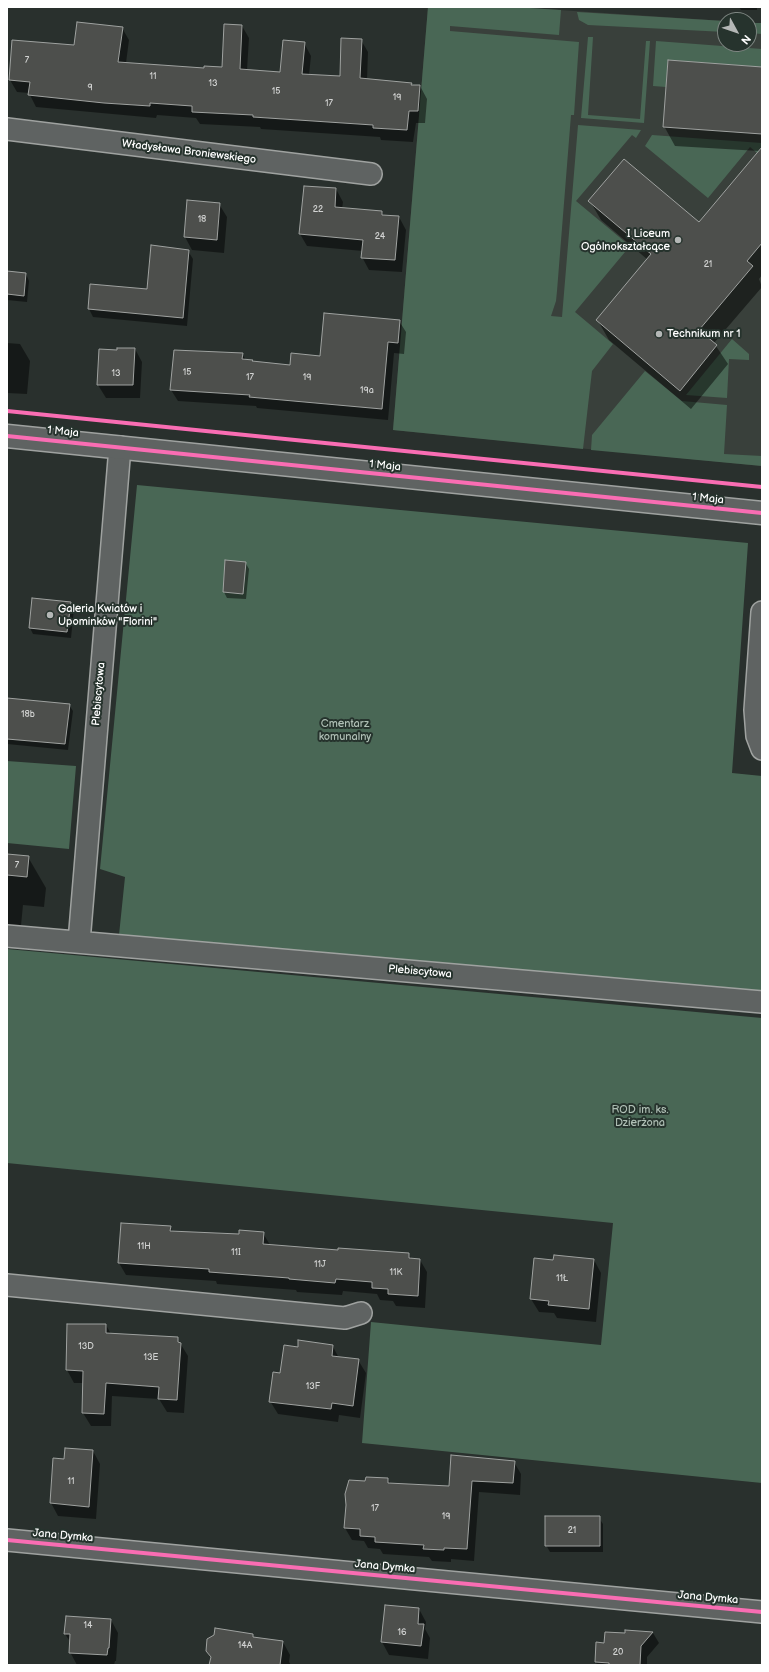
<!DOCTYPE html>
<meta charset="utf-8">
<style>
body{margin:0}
#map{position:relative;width:769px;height:1672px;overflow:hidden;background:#29302d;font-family:"Balsamiq Sans",sans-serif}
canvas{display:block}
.frame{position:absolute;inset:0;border:8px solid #fff;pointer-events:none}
.north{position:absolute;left:717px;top:12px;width:40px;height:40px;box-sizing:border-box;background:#26332d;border:1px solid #7d8581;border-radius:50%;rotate:130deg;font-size:11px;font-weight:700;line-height:16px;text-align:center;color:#fff}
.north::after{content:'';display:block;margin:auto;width:14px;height:18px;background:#b4b7b6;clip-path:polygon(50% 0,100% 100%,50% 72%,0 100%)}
</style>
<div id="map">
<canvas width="769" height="1672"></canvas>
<div class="frame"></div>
<div class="north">N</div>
</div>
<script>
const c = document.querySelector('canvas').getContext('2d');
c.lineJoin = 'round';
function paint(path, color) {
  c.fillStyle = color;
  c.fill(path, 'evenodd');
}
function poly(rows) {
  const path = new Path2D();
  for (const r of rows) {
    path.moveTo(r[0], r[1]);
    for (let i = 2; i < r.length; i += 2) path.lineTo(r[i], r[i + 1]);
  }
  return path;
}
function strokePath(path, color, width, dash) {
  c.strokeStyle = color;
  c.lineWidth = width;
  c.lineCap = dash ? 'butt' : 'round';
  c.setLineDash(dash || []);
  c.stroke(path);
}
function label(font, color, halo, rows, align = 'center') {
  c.font = font + ' "Balsamiq Sans",sans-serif';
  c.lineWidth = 4;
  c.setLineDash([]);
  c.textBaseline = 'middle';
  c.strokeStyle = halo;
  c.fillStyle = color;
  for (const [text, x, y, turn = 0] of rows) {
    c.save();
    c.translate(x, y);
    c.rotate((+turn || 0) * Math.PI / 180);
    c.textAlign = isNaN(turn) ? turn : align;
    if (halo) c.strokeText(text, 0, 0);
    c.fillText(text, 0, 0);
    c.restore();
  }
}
paint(poly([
 [428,7,514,7,725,21,725,44,749,44,749,23,762,23,762,466,393,430]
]), '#39403b');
paint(poly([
 [428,7,514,7,561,10,559,35,450,26,450,31,579,42,574,115,571,115,557,291,556,301,551,316,562,317,578,125,641,130,636,138,632,135,576,201,630,246,575,312,613,344,592,371,583,449,393,430],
 [577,12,725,21,725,32,588,25,579,20],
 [749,23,762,23,762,34,749,33],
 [588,37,593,37,588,115,640,119,646,41,650,41,644,123,581,118],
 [656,41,762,49,762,67,668,60,666,87,653,86],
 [652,135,762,143,762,157,750,147,708,198,645,146],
 [732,339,749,354,749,360,729,359,727,398,686,395],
 [645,371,682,401,727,405,724,454,762,456,762,466,591,450,592,435],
 [137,485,748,543,732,773,762,776,762,994,119,935,125,877,100,869],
 [7,761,76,766,69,849,7,843],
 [7,949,762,1018,762,1483,362,1443,371,1322,601,1345,613,1223,7,1163]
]), '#496755');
paint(poly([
 [739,7,757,7,757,10,741,10],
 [242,26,249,38,247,70,281,73,304,43,311,56,309,75,340,77,361,40,368,52,367,80,411,84,412,86,420,86,427,99,425,123,416,123,413,142,381,140,380,137,261,129,260,127,200,124,196,118,157,115,156,118,36,107,29,93,17,92,10,80,75,46,122,28,129,40,126,63,205,69,222,68],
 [762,100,762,275,759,279,762,287,714,343,728,364,691,409,609,340,598,321,648,260,601,220,590,201,699,223,759,151,675,146,664,126],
 [304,187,336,189,343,202,342,209,382,212,384,216,399,217,406,230,402,272,369,270,362,257,363,251,307,246,300,234],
 [219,204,227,217,224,253,192,250,185,237],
 [188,251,193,259,187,326,93,317,89,309,91,285,148,291],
 [7,272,26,274,29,281,27,302,7,300],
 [399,321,406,332,404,354,394,353,388,420,257,408,256,406,178,401,171,390,242,354,246,360,253,362,290,366,321,357],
 [7,343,20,344,30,361,27,394,7,393],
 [135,349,142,362,140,398,106,398,98,385,118,351],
 [245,562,249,569,246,599,227,598,224,592],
 [33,599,70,603,74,609,71,638,33,634,30,628],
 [7,702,69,705,73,711,68,750,7,744],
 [7,855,28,857,46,888,44,907,23,905,19,946,7,944],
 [170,1227,173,1232,240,1235,263,1233,270,1245,339,1251,409,1254,412,1260,420,1260,427,1272,425,1308,396,1306,393,1301,380,1300,377,1294,343,1291,342,1295,297,1292,296,1290,217,1284,216,1281,126,1275,119,1263],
 [594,1260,601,1273,596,1322,557,1318,554,1313,539,1312,531,1299,554,1261],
 [68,1325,106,1325,111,1334,177,1338,188,1356,184,1413,167,1412,159,1399,112,1396,111,1426,91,1426,83,1413,84,1383,74,1383,67,1370],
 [332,1345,339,1358,358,1360,366,1373,360,1418,339,1415,338,1422,278,1414,270,1401,281,1374,298,1348],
 [93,1451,100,1464,96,1519,58,1516,51,1503,54,1459,65,1460],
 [514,1462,521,1474,520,1495,479,1492,474,1561,451,1559,451,1562,432,1561,429,1557,383,1554,380,1549,368,1548,364,1541,352,1540,345,1528,366,1482,388,1479,391,1484,450,1487],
 [599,1518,603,1524,603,1552,550,1552,546,1545],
 [419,1609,426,1622,425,1629,430,1638,428,1659,389,1655,382,1642],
 [111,1620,118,1633,116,1661,115,1661,114,1665,77,1665,70,1652,71,1643,65,1634],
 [626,1631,653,1633,659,1643,647,1657,647,1665,597,1665,596,1662,597,1643,605,1644,626,1634],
 [252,1635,254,1638,283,1642,290,1655,289,1662,291,1665,210,1665,211,1659,207,1651]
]), '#0007');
const building = poly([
 [77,22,123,27,118,62,204,68,204,66,222,67,224,24,242,25,240,69,280,72,283,40,305,42,302,74,340,76,341,38,362,39,360,78,412,83,411,85,420,85,418,111,409,111,407,130,373,128,373,125,253,117,253,115,192,112,192,106,150,103,150,106,104,103,28,95,30,82,9,80,12,40,74,45,77,22],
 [668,60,762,67,762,134,663,127,668,60],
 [762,147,762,243,747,261,753,266,699,330,717,345,680,391,596,320,651,254,588,201,624,159,699,222,762,147],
 [304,186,336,188,335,207,382,211,382,215,399,216,395,260,361,258,363,240,299,234,304,186],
 [187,200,220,203,217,240,184,237,187,200],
 [151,245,189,250,183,318,88,309,90,284,147,289,151,245],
 [7,271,26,273,24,296,7,294,7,271],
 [324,313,400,320,398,343,388,342,382,409,249,397,250,395,170,390,174,350,243,353,242,359,253,360,252,361,290,365,291,353,320,356,324,313],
 [117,348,135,348,133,385,97,385,99,349,117,350,117,348],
 [225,560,246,562,243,594,223,592,225,560],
 [32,598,71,602,67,632,29,628,32,598],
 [7,698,70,704,65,744,7,739,7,698],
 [7,854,29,856,27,877,7,875,7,854],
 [121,1223,171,1226,170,1231,239,1234,239,1230,264,1232,263,1244,338,1250,338,1248,409,1253,409,1258,420,1259,418,1296,388,1294,388,1289,372,1288,372,1282,336,1279,335,1283,289,1279,289,1278,209,1272,209,1269,118,1263,121,1223],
 [554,1255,594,1259,589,1309,548,1305,549,1301,530,1299,534,1258,553,1260,554,1255],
 [67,1324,106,1324,106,1333,178,1337,178,1342,181,1343,177,1400,158,1399,159,1387,106,1383,104,1414,82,1413,83,1371,66,1370,67,1324],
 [298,1340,333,1345,332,1356,359,1359,353,1406,332,1403,331,1409,269,1402,273,1372,280,1373,284,1345,298,1347,298,1340],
 [65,1448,93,1450,89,1507,50,1503,53,1458,64,1459,65,1448],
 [451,1455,515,1461,513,1483,472,1481,467,1549,444,1548,444,1550,423,1549,424,1545,375,1542,375,1537,360,1536,360,1529,344,1528,346,1505,345,1494,349,1480,365,1481,366,1477,388,1478,388,1483,449,1486,451,1455],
 [545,1516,600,1516,600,1546,545,1546,545,1516],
 [385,1605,419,1608,418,1624,424,1624,421,1646,381,1642,385,1605],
 [66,1616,111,1619,109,1648,108,1648,107,1655,69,1653,70,1634,64,1634,66,1616],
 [215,1628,253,1634,253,1637,283,1641,280,1665,209,1665,211,1657,206,1651,207,1639,214,1635,215,1628],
 [625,1630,653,1632,641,1646,640,1665,609,1665,609,1663,595,1662,596,1642,604,1643,605,1632,625,1633,625,1630]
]);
paint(building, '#4d4f4c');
strokePath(building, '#9fa2a0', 1);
const street = poly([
 [7,129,371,174],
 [762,612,755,710,757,736,762,749],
 [7,936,762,1002],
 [79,942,120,447],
 [7,1285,345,1318,361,1313],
 [7,1540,762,1612]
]);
const secondary = poly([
 [7,436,762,513]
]);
strokePath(street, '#9fa2a0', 24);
strokePath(secondary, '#9fa2a0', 25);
strokePath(street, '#5f6362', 21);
strokePath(secondary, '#5f6362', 22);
strokePath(poly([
 [7,411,762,487],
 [7,436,762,513],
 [7,1540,762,1612]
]), '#f96db3', 4);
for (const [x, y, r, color] of [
 [678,240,4,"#b4b7b6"],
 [659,334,4,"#b4b7b6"],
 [50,615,4,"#b4b7b6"]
]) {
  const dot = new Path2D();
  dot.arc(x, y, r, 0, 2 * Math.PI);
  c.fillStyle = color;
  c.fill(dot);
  strokePath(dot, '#26332d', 1.5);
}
label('9px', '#d2d3d2', null, [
 ["7",27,61],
 ["11",153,77],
 ["13",213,84],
 ["9",90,88],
 ["15",276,92],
 ["19",397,98],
 ["17",329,104],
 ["22",318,210],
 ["18",202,220],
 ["24",380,237],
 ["21",708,265],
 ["15",187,373],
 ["13",116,374],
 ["17",250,378],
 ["19",307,378],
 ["19a",367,391],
 ["18b",28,715],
 ["7",17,866],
 ["11H",144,1247],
 ["11I",236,1253],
 ["11J",320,1265],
 ["11K",396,1273],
 ["11Ł",562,1279],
 ["13D",86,1347],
 ["13E",151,1358],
 ["13F",313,1387],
 ["11",71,1482],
 ["17",375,1509],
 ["19",446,1517],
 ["21",572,1531],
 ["14",88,1626],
 ["16",402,1633],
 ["14A",245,1646],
 ["20",618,1653]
]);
label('11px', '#fff', '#26332d', [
 ["Władysława Broniewskiego",189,152,7],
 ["1 Maja",63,432,6],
 ["1 Maja",385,466,6],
 ["1 Maja",708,499,6],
 ["Plebiscytowa",99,694,-85],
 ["Plebiscytowa",420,972,5],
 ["Jana Dymka",63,1536,5],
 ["Jana Dymka",385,1567,5],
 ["Jana Dymka",708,1598,5]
]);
label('11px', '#fff', '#26332d', [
 ["I Liceum",670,234,"right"],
 ["Ogólnokształcące",670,247,"right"],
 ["Technikum nr 1",667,334],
 ["Galeria Kwiatów i",58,609],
 ["Upominków \"Florini\"",58,622]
], 'left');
label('11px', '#afbfb5', '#26332d', [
 ["Cmentarz",345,724],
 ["komunalny",345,737],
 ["ROD im. ks.",640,1110],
 ["Dzierżona",640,1123]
]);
</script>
